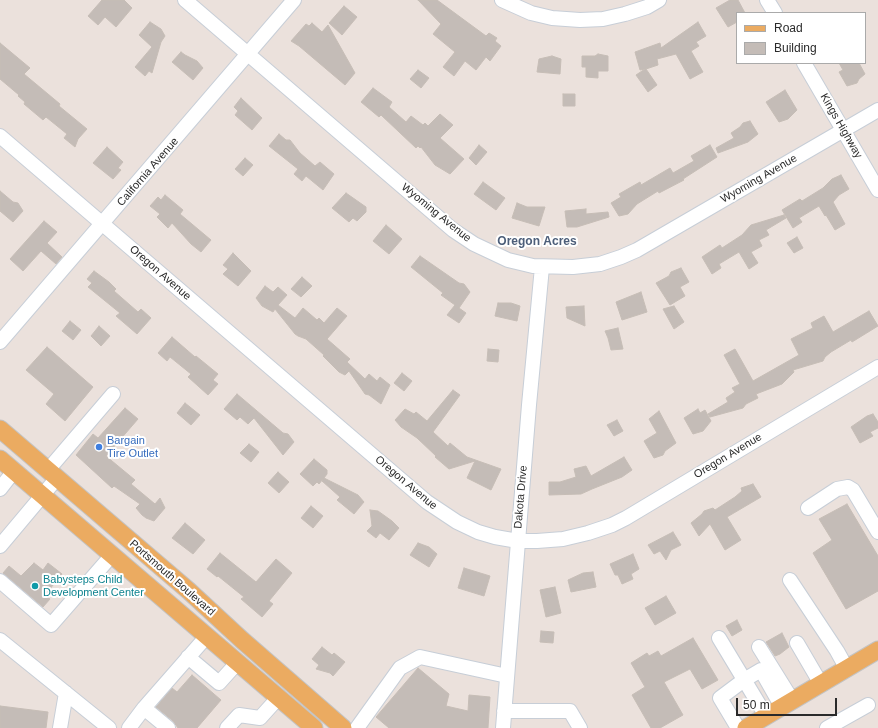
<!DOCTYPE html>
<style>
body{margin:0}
#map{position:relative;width:878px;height:728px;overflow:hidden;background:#ebe1dc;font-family:Arial,sans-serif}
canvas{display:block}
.legend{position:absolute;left:736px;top:12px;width:130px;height:52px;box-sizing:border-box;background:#fff;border:1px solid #aaa;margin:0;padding:5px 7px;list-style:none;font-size:12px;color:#2a2a2a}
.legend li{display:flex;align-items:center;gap:8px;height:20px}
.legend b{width:20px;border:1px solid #aaa}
.scale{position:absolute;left:736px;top:698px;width:101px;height:18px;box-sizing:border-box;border:2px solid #2a2a2a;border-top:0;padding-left:5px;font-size:12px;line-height:14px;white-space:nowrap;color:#2a2a2a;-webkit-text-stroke:3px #fff;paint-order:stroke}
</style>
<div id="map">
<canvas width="878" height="728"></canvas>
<ul class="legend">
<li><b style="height:5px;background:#ebab61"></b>Road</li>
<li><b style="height:11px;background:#c4bcb7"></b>Building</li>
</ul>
<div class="scale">50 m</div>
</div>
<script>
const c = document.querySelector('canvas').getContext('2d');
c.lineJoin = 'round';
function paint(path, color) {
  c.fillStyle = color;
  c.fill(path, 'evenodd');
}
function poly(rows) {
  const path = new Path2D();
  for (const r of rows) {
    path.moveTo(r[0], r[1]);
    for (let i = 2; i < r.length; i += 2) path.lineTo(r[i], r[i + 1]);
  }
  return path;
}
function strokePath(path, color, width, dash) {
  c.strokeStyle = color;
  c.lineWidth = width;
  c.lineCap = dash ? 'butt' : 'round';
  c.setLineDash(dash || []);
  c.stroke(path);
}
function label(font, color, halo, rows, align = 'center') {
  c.font = font + ' Arial,sans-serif';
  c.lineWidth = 4;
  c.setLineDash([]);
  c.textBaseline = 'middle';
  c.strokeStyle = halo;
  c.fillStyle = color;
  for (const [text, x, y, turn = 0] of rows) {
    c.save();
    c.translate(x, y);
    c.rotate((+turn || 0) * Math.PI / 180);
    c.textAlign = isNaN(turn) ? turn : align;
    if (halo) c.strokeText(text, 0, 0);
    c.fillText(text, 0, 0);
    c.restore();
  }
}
const building = poly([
 [102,0,124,0,132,8,116,27,105,17,98,25,88,16,102,0],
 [418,0,437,0,486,36,489,33,497,38,495,41,501,46,490,61,486,57,476,70,465,61,454,76,443,67,455,52,433,34,441,24,418,0],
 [730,0,738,0,745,13,737,13,737,22,728,27,716,8,730,0],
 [344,6,357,17,342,35,329,23,344,6],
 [150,22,161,29,165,36,161,42,152,73,149,71,145,76,135,67,152,47,139,35,150,22],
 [698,22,706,36,696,42,699,46,691,51,703,72,690,79,676,54,657,59,658,65,646,69,657,85,648,92,636,75,645,69,640,70,635,52,660,43,661,48,698,22],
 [312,23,322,32,328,25,355,73,345,85,299,46,291,41,306,24,309,26,312,23],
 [0,43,30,68,24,74,60,104,59,106,87,129,78,139,75,147,64,138,67,134,46,117,43,120,24,104,25,102,18,96,19,95,0,79,0,43],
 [181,52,185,55,197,61,203,68,193,80,172,62,181,52],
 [598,54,608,56,608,71,598,71,598,78,586,77,586,67,582,67,582,56,595,56,598,54],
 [552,56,561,59,560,74,537,72,539,59,552,56],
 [839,63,859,63,865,74,859,79,857,83,847,86,839,72,843,70,839,63],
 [418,70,429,78,421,88,410,79,418,70],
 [373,88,392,102,389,107,406,122,411,116,423,125,425,123,428,126,440,114,453,125,440,138,464,159,450,174,435,165,421,147,420,148,418,146,416,148,381,115,379,117,361,102,373,88],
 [785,90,797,110,788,119,779,122,766,102,785,90],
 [563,94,575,94,575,106,563,106,563,94],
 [241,98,262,118,252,130,235,115,238,111,234,107,241,98],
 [750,121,758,134,748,142,718,153,716,148,734,138,731,133,740,127,743,123,750,121],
 [279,134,286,140,290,140,300,153,315,166,320,162,334,174,323,190,306,176,302,181,294,174,298,169,269,146,279,134],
 [479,145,487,152,476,165,469,158,479,145],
 [710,145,717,157,683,179,684,180,659,193,658,191,637,204,628,214,619,216,611,203,621,197,619,194,640,182,641,185,670,168,673,173,694,161,691,156,710,145],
 [107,147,123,162,118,168,121,170,113,179,93,163,107,147],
 [245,158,253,165,243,176,235,169,245,158],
 [841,175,849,189,839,195,833,202,845,224,835,230,826,215,825,216,819,206,799,218,802,222,793,228,782,210,800,199,802,201,823,188,832,179,841,175],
 [483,182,505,198,496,210,474,194,483,182],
 [0,191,13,202,18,203,23,211,13,222,0,211,0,191],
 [346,193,366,207,366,212,357,221,353,218,349,222,332,208,346,193],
 [165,195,183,210,180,214,211,240,201,252,191,244,172,223,168,228,157,217,160,214,150,206,158,197,161,200,165,195],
 [517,203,527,207,545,207,539,226,512,218,517,203],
 [586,209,586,214,608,212,609,217,577,227,567,227,565,211,586,209],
 [784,215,786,218,766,230,769,235,759,240,762,246,751,252,758,263,749,269,739,252,719,264,721,268,712,274,702,257,720,245,722,248,742,235,751,225,784,215],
 [44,221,57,232,47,243,62,257,56,264,41,251,23,271,10,259,44,221],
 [386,225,402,239,389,254,373,241,386,225],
 [797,237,803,248,794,253,787,243,797,237],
 [233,253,251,271,238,286,223,274,228,269,223,265,233,253],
 [420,256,459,283,464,284,470,292,459,308,466,313,459,323,447,315,455,305,441,295,443,293,411,267,420,256],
 [681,268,689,282,680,287,685,296,670,305,656,283,669,276,671,272,681,268],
 [94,271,109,282,116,289,114,291,138,312,141,309,151,318,137,334,116,316,120,313,88,287,92,283,87,279,94,271],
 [302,277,312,286,301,297,291,289,302,277],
 [265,286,273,292,278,287,287,295,278,305,295,318,303,308,317,320,319,318,324,323,337,308,347,316,327,339,350,359,347,362,365,379,369,374,377,381,380,377,390,385,381,404,369,395,365,394,349,371,345,375,339,372,323,356,324,355,306,339,298,336,295,334,275,309,273,312,262,306,256,298,265,286],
 [641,292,647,312,622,320,616,302,641,292],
 [498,303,511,303,520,306,517,321,495,316,498,303],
 [584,306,585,326,567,318,566,307,584,306],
 [674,306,684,322,674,329,663,309,674,306],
 [869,311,878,326,852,342,851,340,831,352,825,357,823,361,793,370,794,372,782,384,756,394,758,398,746,404,743,408,710,417,708,414,728,402,726,398,735,392,732,388,740,384,724,355,735,349,753,381,799,355,791,339,813,328,811,323,824,316,833,332,869,311],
 [70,321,81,330,73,340,62,331,70,321],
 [99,326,110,336,101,346,91,336,99,326],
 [618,328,623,349,611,350,608,338,605,331,618,328],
 [172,337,195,357,196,356,218,374,213,380,218,384,208,395,188,377,191,374,170,357,167,361,158,353,172,337],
 [47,347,93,387,65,421,46,404,54,394,26,370,47,347],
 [488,349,499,350,498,362,487,361,488,349],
 [402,373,412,381,404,391,394,383,402,373],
 [453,390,460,395,433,432,448,446,450,443,467,457,501,469,491,490,467,478,475,461,449,469,435,457,436,456,417,438,401,427,395,420,405,409,414,414,416,412,427,421,453,390],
 [237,394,283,433,288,434,294,442,283,455,254,418,248,424,240,417,237,420,224,409,237,394],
 [185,403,200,415,191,425,177,413,185,403],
 [125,408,138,419,106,456,135,480,131,484,155,504,160,498,165,508,154,521,146,518,142,515,136,508,140,504,114,486,112,488,76,455,93,434,98,438,125,408],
 [698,409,700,413,705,410,711,421,703,431,693,434,684,418,698,409],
 [659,411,676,443,665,451,663,455,654,458,644,441,657,433,649,419,659,411],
 [873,414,878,422,878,428,870,432,873,436,860,443,851,427,867,416,873,414],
 [617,420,623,431,614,436,607,425,617,420],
 [249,444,259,452,251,462,240,453,249,444],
 [624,457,632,470,622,477,592,489,581,494,549,495,549,482,560,482,576,477,574,469,586,466,591,476,624,457],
 [314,459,327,470,327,474,324,478,358,495,364,502,354,514,337,500,340,497,322,481,323,479,319,484,317,482,313,486,300,474,314,459],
 [278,472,289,482,279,493,268,483,278,472],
 [753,484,761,497,727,517,741,540,725,550,710,524,699,536,691,523,702,514,704,511,713,508,715,510,735,497,742,491,741,488,753,484],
 [847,504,878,556,878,591,846,609,813,553,832,540,819,519,847,504],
 [311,506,323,516,313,528,301,518,311,506],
 [370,510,378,511,392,521,399,528,389,540,380,533,376,538,367,531,372,526,370,510],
 [185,523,205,540,193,554,172,538,185,523],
 [673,532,681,545,671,550,666,560,660,551,654,554,648,545,673,532],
 [418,543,429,547,437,554,429,567,410,555,418,543],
 [220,553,256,582,276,559,292,573,269,601,273,604,262,617,241,599,244,597,218,576,217,577,207,569,220,553],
 [633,554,639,569,631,574,633,579,622,584,618,575,615,575,610,564,633,554],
 [34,563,43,570,48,563,62,574,45,595,50,599,43,607,3,573,9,566,21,576,34,563],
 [464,568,490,576,484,596,458,588,464,568],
 [593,572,596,587,571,592,568,580,583,573,593,572],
 [555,587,561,613,546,617,540,590,555,587],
 [666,596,676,613,655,625,645,608,666,596],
 [737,620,742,630,732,636,726,626,737,620],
 [541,631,554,632,553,643,540,642,541,631],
 [782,633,789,647,780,654,775,656,766,642,782,633],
 [693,638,718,680,702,689,690,669,664,682,683,715,660,728,651,728,632,695,645,687,631,663,647,653,649,656,658,651,661,656,693,638],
 [322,647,332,655,334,653,345,662,333,676,330,673,316,669,319,665,312,659,322,647],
 [418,668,449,694,446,706,468,711,469,695,490,697,488,728,389,728,376,717,418,668],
 [192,675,221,700,197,728,178,728,173,721,156,707,172,688,177,692,192,675],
 [0,706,48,712,46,728,0,728,0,706]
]);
paint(building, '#c4bcb7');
strokePath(building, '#c6bdb6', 1);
const minor = poly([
 [185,0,453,230,474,244,508,260,533,266,573,267,600,264,621,257,637,250,878,110],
 [502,0,531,13,552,18,580,20,603,19,625,14,647,7,659,0],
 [767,0,775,13],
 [804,63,878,190],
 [0,136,427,502,457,522,478,532,495,537,518,541,537,541,563,539,588,533,612,525,626,518,878,367],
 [0,342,294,0],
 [48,470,113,394],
 [0,489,14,471],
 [808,508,837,489,848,487,853,490,878,532],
 [0,546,57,478],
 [790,580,837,651,847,669],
 [0,581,51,625,112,555],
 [719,638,766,716],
 [0,640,109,728],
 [797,643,821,684],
 [759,647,792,700],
 [188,657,219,683,237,663],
 [144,708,168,728],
 [504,711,570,711,580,728],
 [60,728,66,693],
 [129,728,144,708,207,636],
 [227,728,239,715,260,718,278,698],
 [357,728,400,668,420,657,507,676],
 [503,728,529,405,542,267],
 [738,728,720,698,744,680,761,670,782,707],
 [827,728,868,705]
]);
const major = poly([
 [0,429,189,591,242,640,343,728],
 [0,459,314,728],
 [746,728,878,650]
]);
strokePath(minor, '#c7ced7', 16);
strokePath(major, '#c3c3c3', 19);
strokePath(minor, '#fff', 14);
strokePath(major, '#ebab61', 17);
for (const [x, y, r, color] of [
 [99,447,4,"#3f7fe0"],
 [35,586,4,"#0f9aa8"]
]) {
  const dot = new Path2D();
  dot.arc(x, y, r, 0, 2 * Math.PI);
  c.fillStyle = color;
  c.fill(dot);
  strokePath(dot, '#fff', 1.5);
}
label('11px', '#2a2a2a', '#fff', [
 ["Kings Highway",841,126,60],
 ["California Avenue",148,172,-49],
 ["Wyoming Avenue",759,179,-30],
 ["Wyoming Avenue",436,213,39],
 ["Oregon Avenue",160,273,41],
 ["Oregon Avenue",728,456,-31],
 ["Oregon Avenue",406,483,40],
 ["Dakota Drive",521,497,-85],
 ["Portsmouth Boulevard",172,578,41]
]);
label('11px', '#366cbe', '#fff', [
 ["Bargain",107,441],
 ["Tire Outlet",107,454]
], 'left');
label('11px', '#0d838f', '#fff', [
 ["Babysteps Child",43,580],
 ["Development Center",43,593]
], 'left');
label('bold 12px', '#4c5e79', '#fff', [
 ["Oregon Acres",537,242]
]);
</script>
